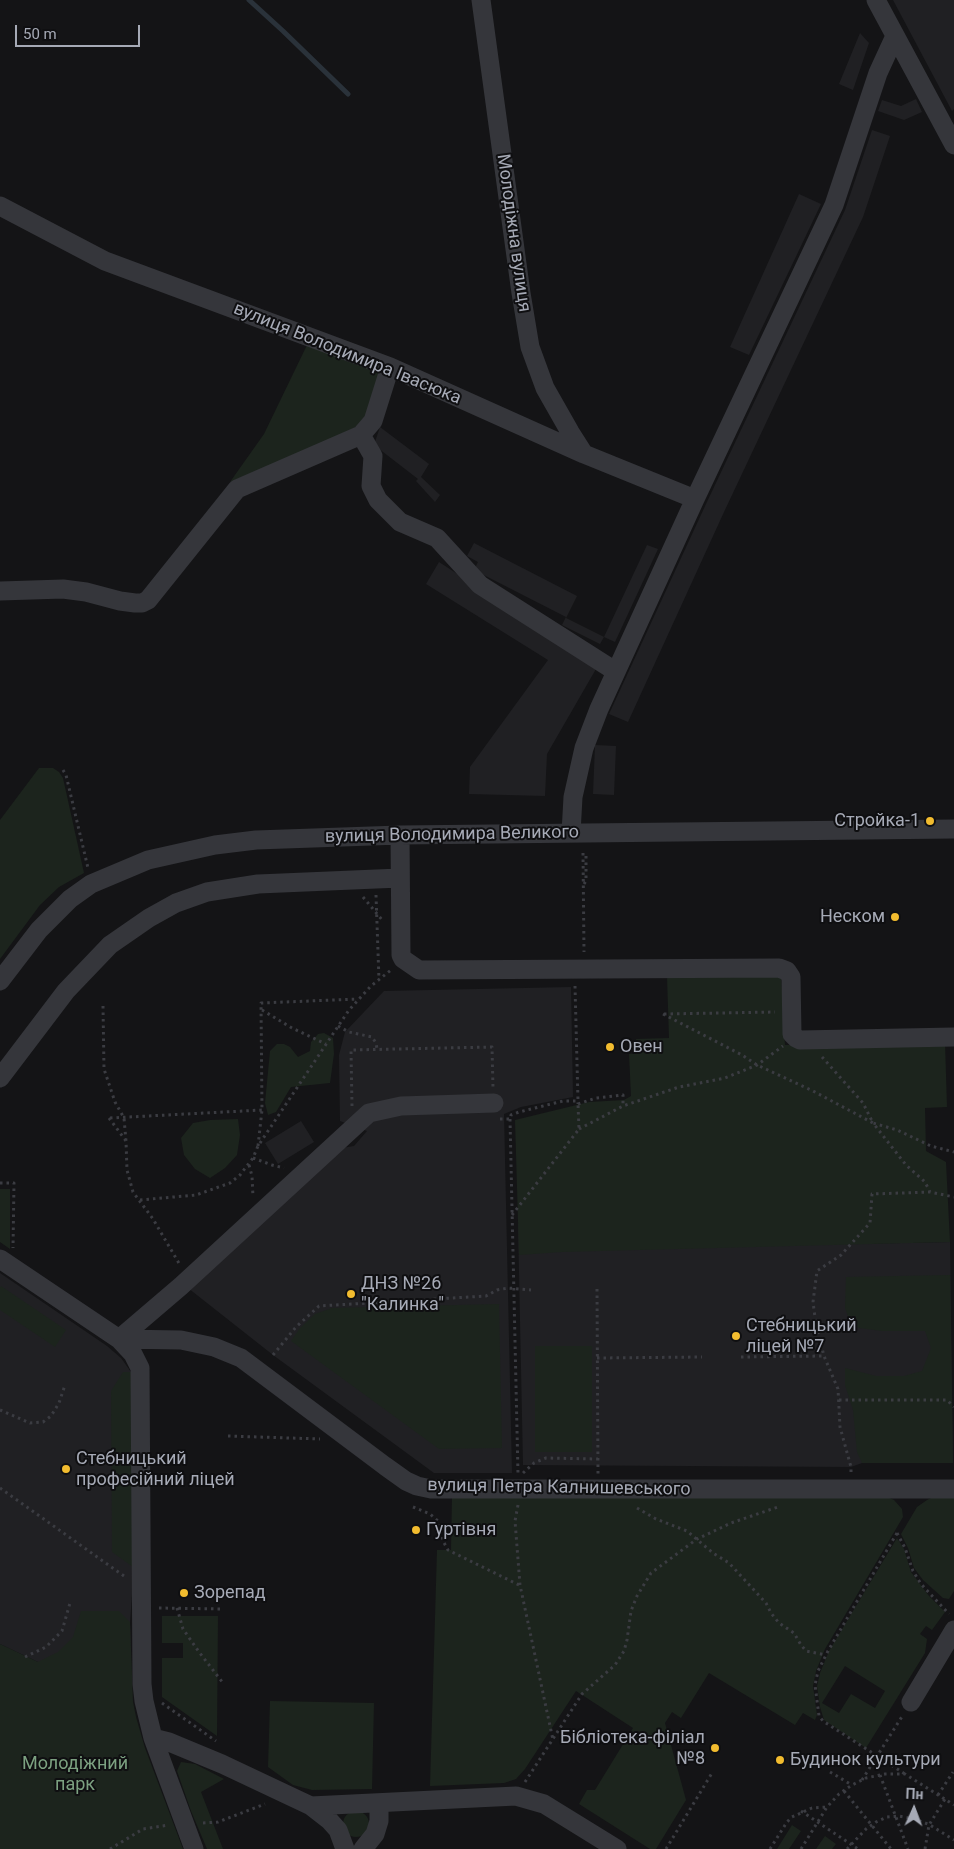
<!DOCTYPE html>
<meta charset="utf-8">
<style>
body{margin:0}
#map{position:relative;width:954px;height:1849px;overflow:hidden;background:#141416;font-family:Roboto,sans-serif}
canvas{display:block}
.north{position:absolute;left:889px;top:1784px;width:50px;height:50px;-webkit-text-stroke:4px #0f0f11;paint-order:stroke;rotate:2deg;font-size:14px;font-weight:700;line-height:20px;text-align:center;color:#a6aab6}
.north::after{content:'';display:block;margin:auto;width:18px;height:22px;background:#a6aab6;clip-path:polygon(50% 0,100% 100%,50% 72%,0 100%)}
.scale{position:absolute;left:15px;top:25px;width:125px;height:22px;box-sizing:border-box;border:2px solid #a6aab6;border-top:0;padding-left:6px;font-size:15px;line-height:18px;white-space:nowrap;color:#a6aab6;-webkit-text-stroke:4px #0f0f11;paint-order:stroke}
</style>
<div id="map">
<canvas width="954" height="1849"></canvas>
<div class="north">Пн</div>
<div class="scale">50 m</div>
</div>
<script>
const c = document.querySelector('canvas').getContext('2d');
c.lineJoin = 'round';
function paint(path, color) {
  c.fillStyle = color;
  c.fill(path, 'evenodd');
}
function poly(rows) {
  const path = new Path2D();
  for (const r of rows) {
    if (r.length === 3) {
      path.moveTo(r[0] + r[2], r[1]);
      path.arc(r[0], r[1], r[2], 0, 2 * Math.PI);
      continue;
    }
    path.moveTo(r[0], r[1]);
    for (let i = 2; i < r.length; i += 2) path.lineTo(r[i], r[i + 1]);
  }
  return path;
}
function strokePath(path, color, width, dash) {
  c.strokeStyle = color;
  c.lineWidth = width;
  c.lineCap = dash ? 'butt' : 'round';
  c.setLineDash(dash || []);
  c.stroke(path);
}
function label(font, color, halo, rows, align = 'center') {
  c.font = font + ' Roboto,sans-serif';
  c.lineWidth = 4;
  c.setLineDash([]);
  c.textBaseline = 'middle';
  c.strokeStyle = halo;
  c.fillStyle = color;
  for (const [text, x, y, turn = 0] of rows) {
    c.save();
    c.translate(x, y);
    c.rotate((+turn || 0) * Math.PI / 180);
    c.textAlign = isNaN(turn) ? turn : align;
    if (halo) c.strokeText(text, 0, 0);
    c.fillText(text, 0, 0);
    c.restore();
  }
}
paint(poly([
 [893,0,954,0,954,109,952,111],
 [860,33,869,43,853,90,839,84],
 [916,99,922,112,904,120,878,111,882,100,901,106],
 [872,130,890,136,863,217,724,512,628,722,609,714,706,504,845,210],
 [799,194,821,204,749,355,730,347],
 [380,427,429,464,421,477,440,495,435,502,416,481,418,479,374,445],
 [474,543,577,596,566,618,604,637,647,545,658,549,615,642,604,637,600,644,562,625,566,617,474,570,478,562,467,556],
 [439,562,560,641,596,669,547,754,545,796,469,794,470,767,548,660,426,584],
 [595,745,616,746,614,795,593,794],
 [571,987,573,1097,521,1107,504,1114,512,1473,434,1473,273,1355,188,1288,336,1149,354,1146,367,1131,340,1121,339,1055,345,1032,384,991],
 [301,1121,314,1142,278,1164,265,1143],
 [532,1198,851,1244,950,1242,953,1463,862,1463,851,1467,523,1465,518,1224],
 [0,1273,107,1346,121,1358,131,1372,133,1582,130,1622,132,1685,38,1662,0,1644]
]), '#202023');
paint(poly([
 [308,343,381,370,366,418,348,434,230,482,264,434],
 [39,768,53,768,59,772,63,778,84,873,59,887,40,905,0,959,0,820],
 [781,974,785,1045,945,1042,947,1107,925,1108,926,1151,946,1162,950,1242,562,1252,519,1255,515,1120,589,1102,624,1100,631,1096,629,1054,637,1053,636,1039,669,1038,667,977],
 [324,1033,333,1038,334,1054,330,1083,291,1087,276,1112,268,1115,265,1103,270,1051,277,1044,284,1044,290,1047,298,1057,310,1051,311,1042,318,1034],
 [238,1119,240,1135,237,1155,225,1168,210,1178,195,1169,184,1155,181,1138,193,1123,210,1120],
 [0,1189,10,1189,10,1249,0,1242],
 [950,1275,953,1463,862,1463,857,1452,853,1410,845,1385,845,1368,876,1376,904,1376,922,1371,931,1348,925,1331,882,1331,852,1327,845,1308,846,1277],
 [1,1286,66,1330,55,1347,0,1310,0,1288],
 [499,1304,502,1448,439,1449,291,1341,300,1328,315,1314,332,1308],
 [535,1346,592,1346,592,1452,535,1452],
 [123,1372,131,1372,133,1567,112,1552,111,1391],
 [937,1495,954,1495,954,1591,949,1599,943,1598,923,1580,914,1568,908,1548,901,1534,917,1507,927,1500],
 [452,1496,885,1496,894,1500,902,1509,903,1517,825,1649,816,1671,813,1686,817,1715,815,1720,803,1713,795,1725,709,1673,681,1718,672,1712,665,1723,686,1800,656,1849,650,1849,579,1804,587,1790,595,1790,633,1728,576,1691,525,1769,516,1779,504,1783,430,1786,437,1550,451,1550],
 [897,1538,904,1549,911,1572,929,1596,945,1612,932,1630,926,1626,920,1634,927,1639,925,1653,866,1748,824,1720,820,1707,817,1686,820,1673,829,1651],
 [845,1666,885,1691,875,1708,851,1694,839,1713,822,1703],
 [81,1611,119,1611,130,1622,133,1702,136,1717,145,1748,183,1849,0,1849,0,1644,38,1662,58,1652,73,1637],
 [162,1616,218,1616,217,1736,162,1697,162,1658,183,1658,183,1643,162,1643],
 [270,1701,374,1703,372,1789,312,1790,293,1785,268,1767],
 [181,1762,195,1764,224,1779,201,1792,223,1849,207,1849,191,1811,177,1771],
 [356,1824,13],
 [792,1825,801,1831,789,1849,777,1849],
 [825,1836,836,1844,832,1849,816,1849]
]), '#1c241d');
strokePath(poly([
 [249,0,283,31,348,94]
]), '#2a323a', 5);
strokePath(poly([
 [63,770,66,775,88,868],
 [583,853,584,952],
 [584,884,586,881,586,853],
 [376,895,379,980],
 [363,897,383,921],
 [575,986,578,1101],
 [103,1006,104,1069,115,1102,124,1118,126,1141],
 [262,1010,292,1028,326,1044],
 [663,1014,742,1055,757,1065,813,1091,873,1123,906,1165,925,1182,930,1192,954,1197],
 [664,1014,775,1012],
 [338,1026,349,1032,372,1037,376,1043,377,1049],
 [822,1057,863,1103,873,1123,897,1130,931,1146,954,1152],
 [578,1104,596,1098,623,1095,623,1106],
 [352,1106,351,1050,492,1047,493,1088],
 [109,1118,126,1141,127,1170,133,1192,153,1219,180,1265],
 [110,1118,262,1110],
 [500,1119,510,1119,511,1115,519,1112,563,1101,578,1101,578,1104],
 [510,1119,518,1474],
 [579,1129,623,1106,679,1087,725,1078,757,1065,783,1046],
 [258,1146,262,1110,261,1003,358,999],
 [253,1158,272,1165,284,1168],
 [249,1165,252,1176,253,1197],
 [0,1183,14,1183,13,1248],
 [140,1200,196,1195,230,1183,240,1175,253,1158,258,1146,349,1010,371,986,391,970],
 [512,1215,579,1129,578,1104],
 [597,1289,598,1474],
 [273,1355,296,1327,319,1306,486,1296,497,1290,508,1288,531,1290],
 [741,1357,824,1356],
 [597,1358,702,1357],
 [839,1400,947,1400,954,1407],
 [0,1410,30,1423,43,1422,51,1416,59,1403,65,1385],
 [228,1436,320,1439],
 [851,1472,851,1467,840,1427,838,1389,824,1356,816,1325,813,1302,817,1271,841,1255,870,1223,872,1194,930,1192],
 [523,1473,534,1463,546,1458,598,1459],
 [0,1488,124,1576],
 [518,1505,515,1521,520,1585,553,1740],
 [413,1507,430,1514,438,1521,443,1541,448,1550,519,1585],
 [637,1508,656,1519,687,1531,713,1553,729,1563,766,1603,771,1613,779,1623,794,1633,801,1645,806,1651,826,1655],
 [897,1533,828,1651,818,1671,815,1685,819,1716,823,1721,905,1774],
 [897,1533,905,1548,913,1571,921,1584,949,1614],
 [159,1608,224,1609],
 [177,1608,183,1629,199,1652,223,1683],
 [25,1657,46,1647,62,1631,70,1603],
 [162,1703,216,1741],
 [830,1772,852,1785],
 [880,1775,908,1849],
 [862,1780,903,1715],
 [525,1782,582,1694,615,1665,624,1651,627,1640,631,1611,637,1596,651,1573,697,1539,731,1523,778,1507],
 [844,1791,891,1849],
 [938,1795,953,1772],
 [801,1811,858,1849],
 [203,1823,218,1822,265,1804],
 [110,1849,143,1829,169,1825],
 [666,1849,712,1773],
 [770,1849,787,1822,792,1817,812,1808,827,1807],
 [801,1849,827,1807,839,1794,852,1785,866,1778,885,1774,905,1774,954,1805],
 [847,1849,866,1829,876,1822,887,1817,899,1816,915,1819,930,1825,954,1840],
 [925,1849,929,1825,945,1799]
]), '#3b3c42', 3, [2.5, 4]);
strokePath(poly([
 [481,0,521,293,530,347,545,388,570,432,584,454],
 [876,0,954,145],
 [0,206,105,261,390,367,584,454,695,499],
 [361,435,373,456,371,486,378,500,400,522,437,538,480,585,615,671],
 [0,591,63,589,86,592,120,601,135,603,142,603,148,600,237,489,361,435,373,421,390,367],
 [571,833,573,797,584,748,599,709,695,499,834,205,878,73,895,36],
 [400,835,401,955,403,959,419,970,779,968,787,971,791,977,792,1034,796,1038,800,1040,954,1037],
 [0,981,39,930,70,899,91,884,148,860,215,845,256,840,400,835,954,829],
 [0,1078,66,991,110,945,149,918,176,903,207,892,258,884,400,878],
 [0,1259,119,1339,133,1354,140,1368,142,1684,144,1701,153,1738,194,1849],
 [119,1339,181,1340,214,1347,241,1358,385,1466,406,1481,417,1486,431,1489,954,1489],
 [119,1339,181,1286,369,1113,401,1106,494,1103],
 [911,1702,954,1630],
 [153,1738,169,1742,222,1764,311,1806,329,1820,338,1830,345,1849],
 [311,1806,516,1796,544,1804,617,1849],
 [363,1849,375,1834,379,1821,379,1803]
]), '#35363b', 19);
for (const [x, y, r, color] of [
 [930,821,5,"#f2bc2f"],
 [895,917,5,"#f2bc2f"],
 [610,1047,5,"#f2bc2f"],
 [351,1294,5,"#f2bc2f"],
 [736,1336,5,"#f2bc2f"],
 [66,1469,5,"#f2bc2f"],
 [416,1530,5,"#f2bc2f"],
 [184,1593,5,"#f2bc2f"],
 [715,1748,5,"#f2bc2f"],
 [780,1760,5,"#f2bc2f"]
]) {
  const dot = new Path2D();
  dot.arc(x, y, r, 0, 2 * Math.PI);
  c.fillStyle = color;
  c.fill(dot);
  strokePath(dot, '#0f0f11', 2);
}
label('18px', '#a6aab6', '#0f0f11', [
 ["Молодіжна вулиця",513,233,82],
 ["вулиця Володимира Івасюка",347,354,22],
 ["вулиця Володимира Великого",452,835,-1],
 ["вулиця Петра Калнишевського",559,1488,1]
]);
label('18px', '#a6aab6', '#0f0f11', [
 ["Стройка-1",920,821,"right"],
 ["Неском",885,917,"right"],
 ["Овен",620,1047],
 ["ДНЗ №26",361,1284],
 ["\"Калинка\"",361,1305],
 ["Стебницький",746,1326],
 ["ліцей №7",746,1347],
 ["Стебницький",76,1459],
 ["професійний ліцей",76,1480],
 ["Гуртівня",426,1530],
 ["Зорепад",194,1593],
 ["Бібліотека-філіал",705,1738,"right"],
 ["№8",705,1759,"right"],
 ["Будинок культури",790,1760]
], 'left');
label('18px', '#7ca181', '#0f0f11', [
 ["Молодіжний",75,1764],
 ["парк",75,1785]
]);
</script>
